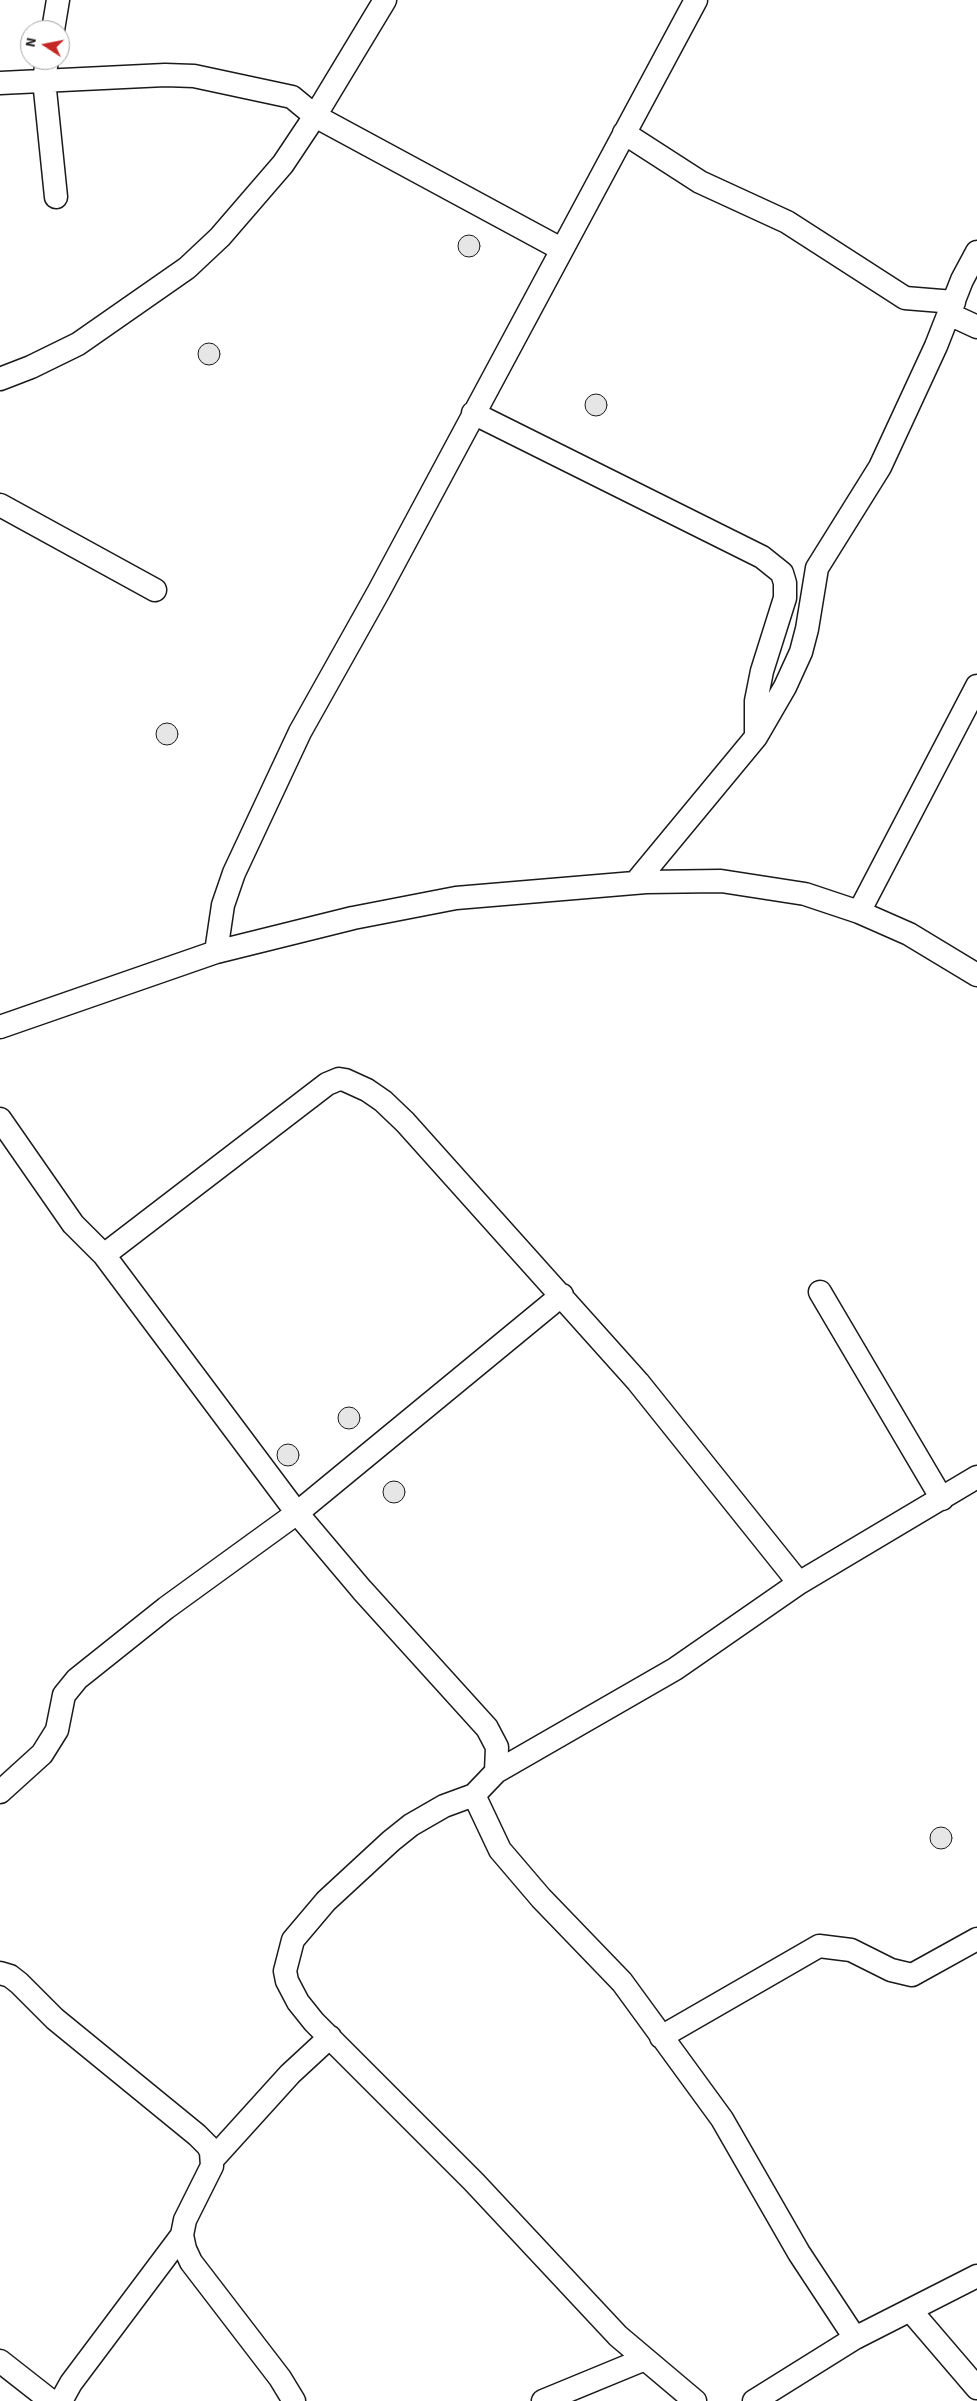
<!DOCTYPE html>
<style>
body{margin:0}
#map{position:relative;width:977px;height:2401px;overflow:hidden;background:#fff;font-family:"Source Sans 3",sans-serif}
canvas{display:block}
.north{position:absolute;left:20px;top:20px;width:50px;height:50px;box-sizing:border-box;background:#fff;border:1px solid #a3a3a3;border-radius:50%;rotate:281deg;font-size:14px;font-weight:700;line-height:20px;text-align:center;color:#1a1a1a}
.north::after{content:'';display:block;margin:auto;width:18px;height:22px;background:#c62828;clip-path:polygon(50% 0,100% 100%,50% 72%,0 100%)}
</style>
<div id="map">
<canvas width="977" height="2401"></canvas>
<div class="north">N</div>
</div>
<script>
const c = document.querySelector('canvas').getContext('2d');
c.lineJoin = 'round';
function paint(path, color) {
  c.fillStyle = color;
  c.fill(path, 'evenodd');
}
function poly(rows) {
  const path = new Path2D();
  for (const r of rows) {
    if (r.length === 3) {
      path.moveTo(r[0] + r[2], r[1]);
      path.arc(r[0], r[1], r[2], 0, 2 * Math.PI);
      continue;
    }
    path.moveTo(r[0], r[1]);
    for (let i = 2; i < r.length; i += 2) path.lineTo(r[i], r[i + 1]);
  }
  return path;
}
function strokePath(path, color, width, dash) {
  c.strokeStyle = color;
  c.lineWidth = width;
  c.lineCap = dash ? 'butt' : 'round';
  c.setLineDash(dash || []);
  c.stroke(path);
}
const building = poly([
 [469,246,11],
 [209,354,11],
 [596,405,11],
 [167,734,11],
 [349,1418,11],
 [288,1455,11],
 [394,1492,11],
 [941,1838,11]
]);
paint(building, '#e6e6e6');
strokePath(building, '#1a1a1a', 1);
const minor = poly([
 [53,30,58,0],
 [47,60,44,80,56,197],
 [0,83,165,75,194,76,292,97,315,116,561,249],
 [624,133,700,182,787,222,905,298,954,302],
 [949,314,977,327],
 [0,379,31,367,78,344,187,268,220,237,283,164,315,116,385,0],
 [473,413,762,557,782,573,785,583,785,598,762,671,756,701,756,736],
 [0,505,155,590],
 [636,882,756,737,785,687,801,652,807,629,817,568,880,467,936,346,962,280,977,252],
 [859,912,977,686],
 [216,952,223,905,234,873,300,732,379,591,696,0],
 [0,1027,216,952,353,918,456,898,646,882,721,881,805,894,859,912,909,934,977,975],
 [0,1119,73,1224,104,1255,297,1513,362,1590,487,1728,497,1747,496,1772],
 [104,1255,327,1084,339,1079,345,1080,367,1090,383,1101,405,1122,638,1382,799,1583],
 [820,1292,942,1499],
 [0,1792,42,1754,57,1730,64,1695,77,1679,166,1608,297,1513,562,1295],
 [474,1795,500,1850,541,1898,622,1982,722,2119,799,2253,855,2338],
 [0,1973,10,1976,19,1983,55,2019,197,2135,208,2146,211,2152,212,2166,185,2220,182,2235,185,2249,191,2262,280,2378,294,2401],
 [661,2037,819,1946,851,1950,891,1970,912,1975,977,1939],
 [213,2159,290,2074,330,2037],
 [911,2311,977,2388],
 [0,2361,51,2401],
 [61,2401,71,2383,182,2235],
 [543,2401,645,2359],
 [695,2401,618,2336,474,2182,314,2022,298,2002,287,1981,285,1971,293,1940,326,1901,391,1841,411,1825,444,1806,474,1795,496,1772,675,1669,799,1583,977,1477],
 [754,2401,855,2338,977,2276]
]);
strokePath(minor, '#1a1a1a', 25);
strokePath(minor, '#fff', 22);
</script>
